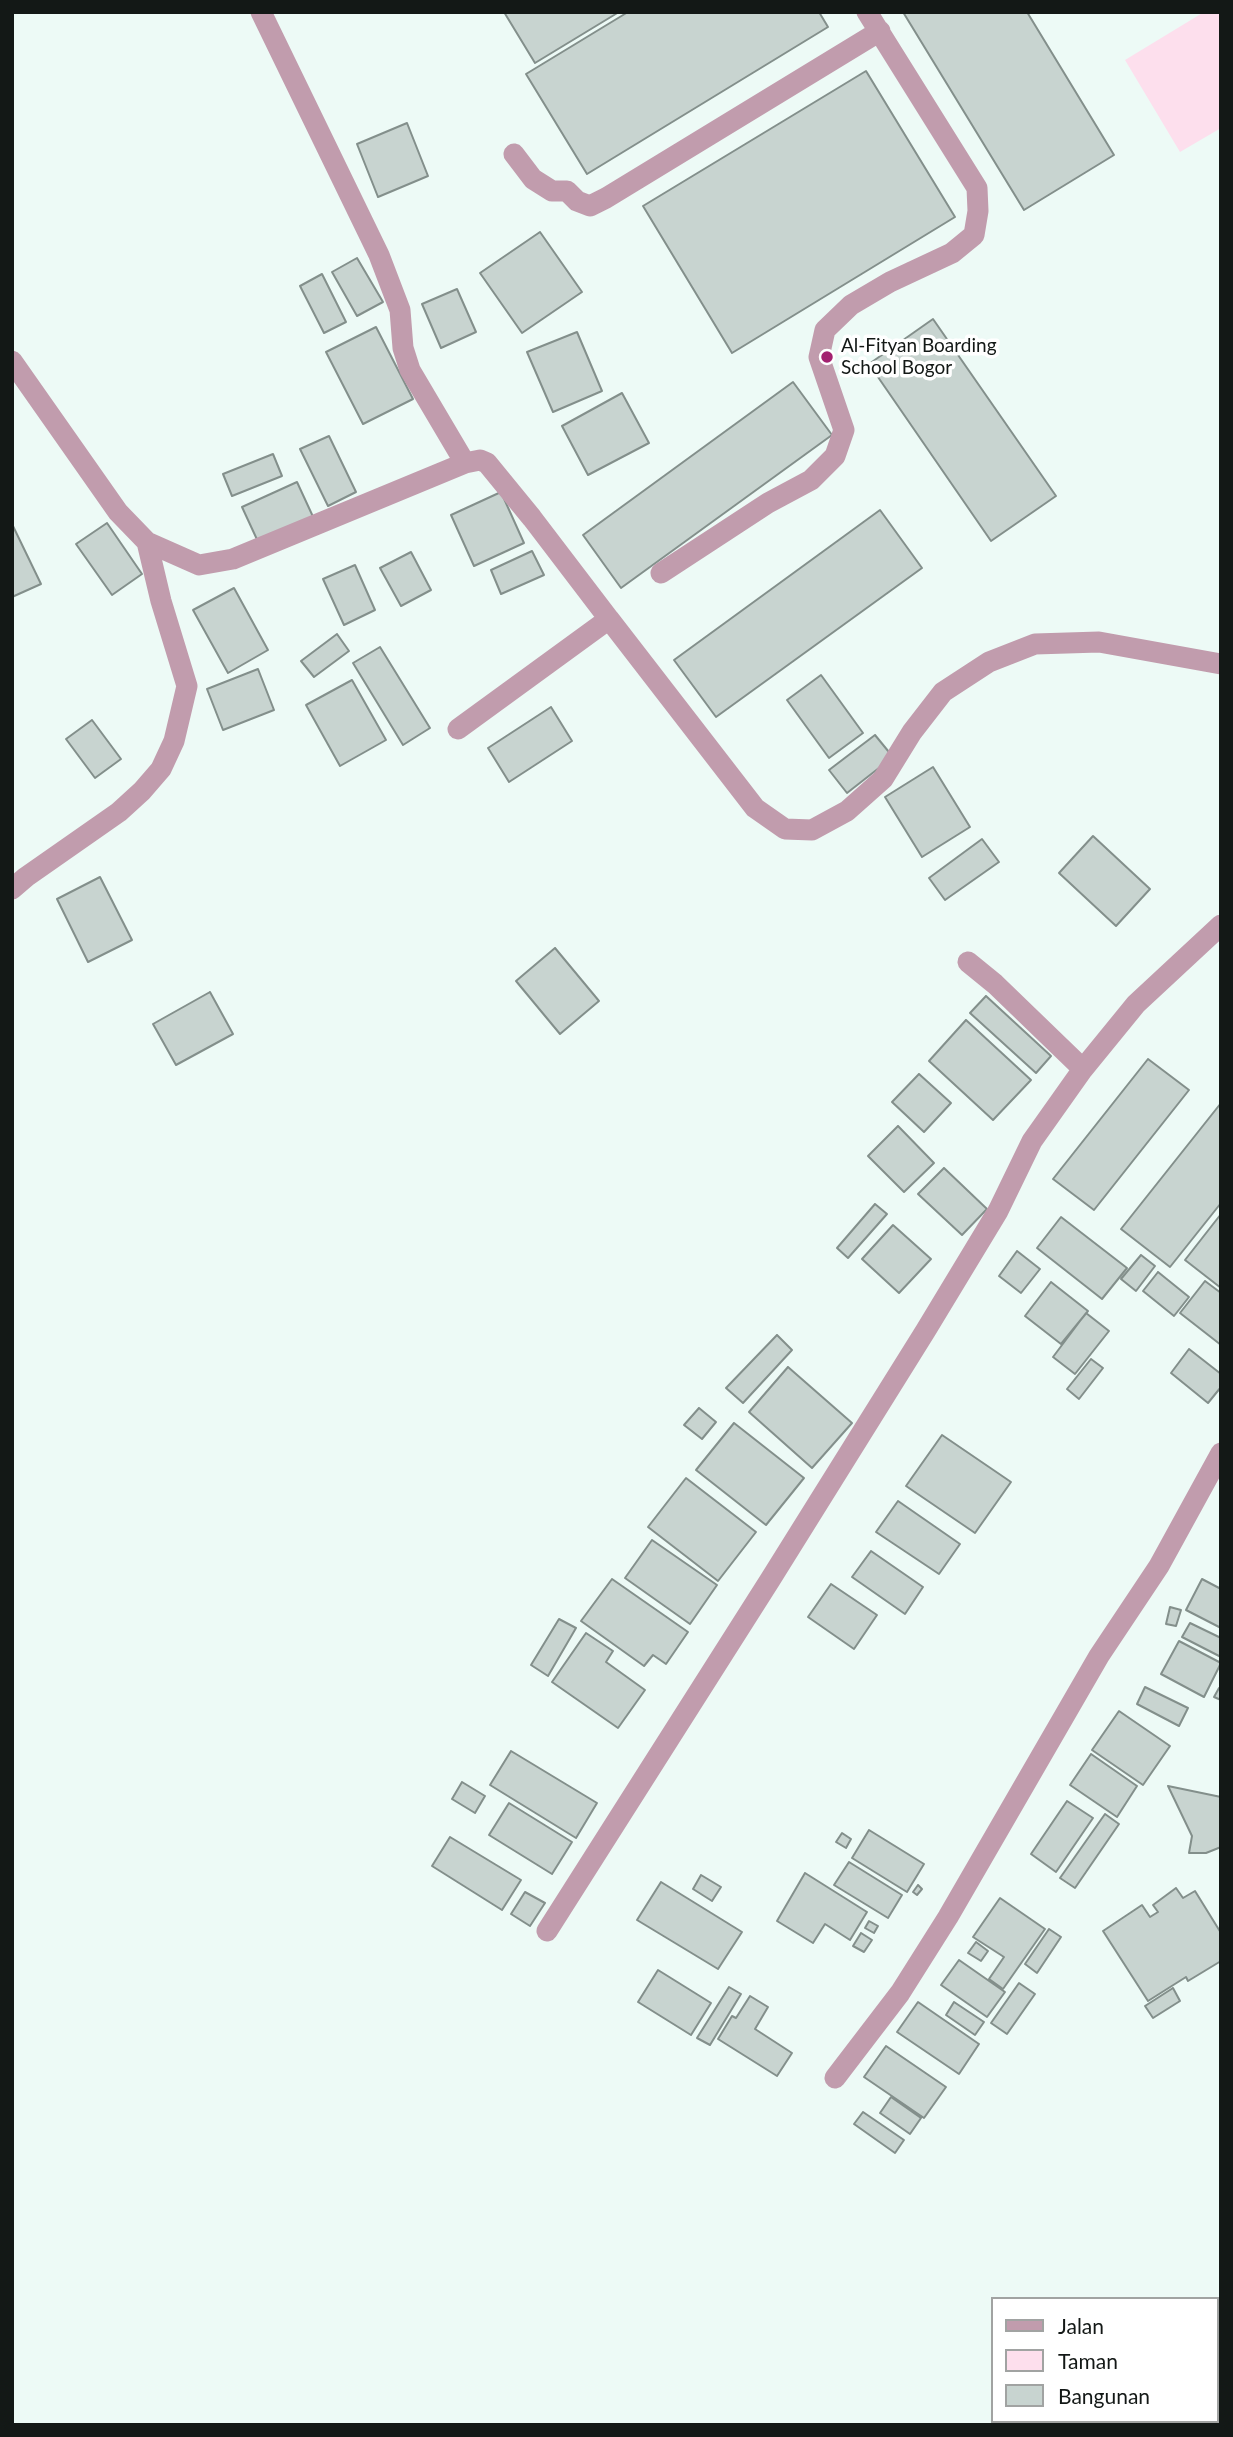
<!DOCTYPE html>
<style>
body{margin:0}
#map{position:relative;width:1233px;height:2437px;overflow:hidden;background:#edfaf6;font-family:Lato,sans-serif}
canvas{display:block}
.frame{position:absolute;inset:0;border:14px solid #131816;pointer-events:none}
.legend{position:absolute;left:991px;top:2297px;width:228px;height:126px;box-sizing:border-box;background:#fff;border:2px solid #a1a3a2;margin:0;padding:9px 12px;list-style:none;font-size:21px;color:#131816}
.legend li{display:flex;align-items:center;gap:14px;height:35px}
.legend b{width:35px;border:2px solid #a1a3a2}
</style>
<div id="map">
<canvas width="1233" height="2437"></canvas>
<div class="frame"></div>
<ul class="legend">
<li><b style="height:9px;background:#c19cad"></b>Jalan</li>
<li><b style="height:19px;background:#fddfed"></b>Taman</li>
<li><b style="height:19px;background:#c8d4d0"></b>Bangunan</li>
</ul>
</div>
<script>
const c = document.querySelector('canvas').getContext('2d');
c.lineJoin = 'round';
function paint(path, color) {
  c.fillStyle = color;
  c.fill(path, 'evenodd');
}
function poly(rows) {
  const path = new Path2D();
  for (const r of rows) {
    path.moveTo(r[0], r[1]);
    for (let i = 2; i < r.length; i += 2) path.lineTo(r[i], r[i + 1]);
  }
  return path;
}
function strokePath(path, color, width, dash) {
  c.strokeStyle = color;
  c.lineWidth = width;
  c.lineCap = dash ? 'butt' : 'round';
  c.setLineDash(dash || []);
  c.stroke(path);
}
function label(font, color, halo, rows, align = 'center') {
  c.font = font + ' Lato,sans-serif';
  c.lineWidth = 7;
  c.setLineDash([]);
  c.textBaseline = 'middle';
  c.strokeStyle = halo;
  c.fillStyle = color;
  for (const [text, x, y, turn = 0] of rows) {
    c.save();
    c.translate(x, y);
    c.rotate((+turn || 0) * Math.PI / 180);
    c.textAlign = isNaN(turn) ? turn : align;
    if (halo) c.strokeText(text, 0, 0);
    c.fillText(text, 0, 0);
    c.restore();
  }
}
paint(poly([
 [1204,12,1221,12,1221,128,1180,152,1125,60]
]), '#fddfed');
const building = poly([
 [504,12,619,12,535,63,504,12],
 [628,12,819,12,828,27,587,174,526,74,628,12],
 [903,12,1027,12,1114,155,1024,210,903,12],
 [866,71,955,217,732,353,643,206,866,71],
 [407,123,428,176,378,197,357,144,407,123],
 [540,232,582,292,522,333,480,273,540,232],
 [357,258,383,302,357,316,332,272,357,258],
 [322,274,346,322,324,333,300,286,322,274],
 [457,289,476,332,441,348,422,304,457,289],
 [933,319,1056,496,991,541,869,364,933,319],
 [376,327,413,399,363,424,326,352,376,327],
 [577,332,602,391,553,412,527,352,577,332],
 [793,382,832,435,621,588,583,535,793,382],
 [622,393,649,443,588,475,562,426,622,393],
 [329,436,356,492,328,506,300,449,329,436],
 [273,454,282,476,232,496,223,474,273,454],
 [297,482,315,521,260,546,242,507,297,482],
 [501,492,524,543,474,566,451,515,501,492],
 [880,510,922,568,716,717,674,660,880,510],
 [107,523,142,574,112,595,76,544,107,523],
 [12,524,41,584,12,597,12,524],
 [532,551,544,575,501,594,491,570,532,551],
 [411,552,431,590,401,606,380,568,411,552],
 [355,565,375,610,344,625,323,579,355,565],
 [234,588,268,650,228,673,193,610,234,588],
 [337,634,349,651,314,677,301,661,337,634],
 [380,647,430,728,403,745,353,663,380,647],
 [258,669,274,710,223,730,207,689,258,669],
 [821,675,863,733,829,758,787,700,821,675],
 [352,680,386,740,340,766,306,705,352,680],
 [551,707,572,741,509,782,488,748,551,707],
 [92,720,121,759,95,778,66,739,92,720],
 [875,735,893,757,847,793,829,770,875,735],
 [933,767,970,827,922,857,885,797,933,767],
 [1093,836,1150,889,1116,926,1059,873,1093,836],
 [982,839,999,862,945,900,929,878,982,839],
 [100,877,132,940,88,962,57,899,100,877],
 [555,948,599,1001,560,1034,516,981,555,948],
 [210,992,233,1034,176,1065,153,1024,210,992],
 [986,996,1051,1056,1036,1073,970,1013,986,996],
 [966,1020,1031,1080,993,1120,929,1061,966,1020],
 [1148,1059,1189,1090,1094,1210,1053,1179,1148,1059],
 [919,1074,951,1103,924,1132,892,1102,919,1074],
 [1221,1103,1221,1203,1170,1267,1121,1229,1221,1103],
 [898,1126,934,1163,904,1192,868,1156,898,1126],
 [944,1168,987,1209,962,1235,918,1194,944,1168],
 [875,1204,887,1214,848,1258,837,1248,875,1204],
 [1221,1214,1221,1288,1185,1260,1221,1214],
 [1061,1217,1127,1268,1102,1299,1037,1248,1061,1217],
 [893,1225,931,1259,899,1293,862,1259,893,1225],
 [1017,1251,1040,1269,1021,1293,999,1276,1017,1251],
 [1141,1255,1155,1266,1136,1291,1121,1279,1141,1255],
 [1158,1272,1189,1297,1174,1316,1143,1291,1158,1272],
 [1205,1281,1221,1293,1221,1345,1180,1313,1205,1281],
 [1051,1282,1088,1311,1061,1344,1025,1316,1051,1282],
 [1086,1313,1109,1331,1075,1374,1053,1357,1086,1313],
 [777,1335,792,1350,743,1403,726,1388,777,1335],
 [1189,1349,1221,1374,1221,1387,1208,1403,1171,1373,1189,1349],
 [1091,1359,1103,1368,1079,1399,1067,1389,1091,1359],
 [788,1367,852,1423,812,1468,749,1412,788,1367],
 [699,1408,716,1422,702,1439,684,1425,699,1408],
 [734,1423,804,1478,766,1525,696,1470,734,1423],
 [942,1435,1011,1482,975,1533,906,1486,942,1435],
 [686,1478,756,1532,718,1581,648,1527,686,1478],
 [898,1501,960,1544,939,1574,876,1532,898,1501],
 [652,1540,717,1585,690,1624,625,1578,652,1540],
 [871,1551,923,1587,905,1614,852,1577,871,1551],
 [612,1579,688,1632,666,1664,653,1655,644,1666,581,1621,612,1579],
 [1202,1579,1221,1589,1221,1628,1186,1610,1202,1579],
 [831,1584,877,1615,854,1649,808,1617,831,1584],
 [1170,1607,1181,1610,1176,1626,1166,1624,1170,1607],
 [559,1619,576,1628,548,1676,531,1665,559,1619],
 [1190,1623,1221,1638,1221,1657,1182,1637,1190,1623],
 [586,1633,613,1651,606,1662,645,1690,618,1728,552,1682,586,1633],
 [1179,1641,1221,1663,1204,1697,1161,1674,1179,1641],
 [1145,1687,1188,1708,1179,1726,1137,1704,1145,1687],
 [1219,1688,1221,1689,1221,1700,1214,1697,1219,1688],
 [1119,1711,1170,1746,1143,1785,1092,1750,1119,1711],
 [511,1751,597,1803,576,1838,490,1785,511,1751],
 [1091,1754,1137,1786,1117,1817,1070,1785,1091,1754],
 [462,1782,485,1796,475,1813,452,1799,462,1782],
 [1168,1786,1221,1797,1221,1847,1206,1853,1189,1853,1192,1836,1168,1786],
 [1067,1801,1093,1818,1056,1872,1031,1854,1067,1801],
 [509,1803,572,1842,552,1874,489,1835,509,1803],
 [1105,1814,1119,1824,1075,1888,1060,1878,1105,1814],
 [869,1830,924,1864,907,1892,852,1858,869,1830],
 [842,1833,851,1839,846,1848,836,1842,842,1833],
 [450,1837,521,1880,502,1910,432,1866,450,1837],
 [849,1862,902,1895,888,1918,834,1885,849,1862],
 [805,1873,867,1912,850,1940,825,1924,813,1943,777,1921,805,1873],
 [701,1875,721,1887,712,1901,693,1889,701,1875],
 [661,1882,742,1932,718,1969,637,1920,661,1882],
 [918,1885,922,1889,917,1895,913,1892,918,1885],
 [1176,1888,1183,1898,1195,1891,1221,1933,1221,1961,1188,1981,1186,1977,1148,2001,1103,1931,1142,1905,1150,1917,1158,1912,1153,1905,1176,1888],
 [525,1892,545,1903,530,1926,511,1914,525,1892],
 [1000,1898,1045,1929,1003,1989,989,1979,1004,1957,973,1937,1000,1898],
 [869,1921,878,1926,874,1933,865,1928,869,1921],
 [1049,1929,1061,1937,1037,1973,1025,1964,1049,1929],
 [861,1933,872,1940,864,1952,853,1946,861,1933],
 [976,1942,988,1951,981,1961,968,1953,976,1942],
 [959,1960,1005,1992,987,2017,941,1985,959,1960],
 [658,1970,711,2003,691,2035,638,2002,658,1970],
 [1019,1983,1035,1994,1007,2034,991,2023,1019,1983],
 [729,1987,741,1994,710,2045,697,2038,729,1987],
 [1173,1988,1180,2001,1153,2018,1145,2006,1173,1988],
 [750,1996,768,2007,755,2029,792,2053,777,2076,718,2039,732,2016,736,2018,750,1996],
 [918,2002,979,2044,959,2074,897,2032,918,2002],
 [954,2002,984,2022,975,2035,946,2015,954,2002],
 [886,2046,946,2087,924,2118,864,2077,886,2046],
 [891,2097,921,2118,910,2134,880,2113,891,2097],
 [863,2112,904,2140,895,2153,854,2124,863,2112]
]);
paint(building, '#c8d4d0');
strokePath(building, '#838f8b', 2);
strokePath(poly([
 [261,12,379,255,400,310,403,348,410,370,465,463],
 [514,154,533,179,552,191,567,191,577,201,590,206,606,198,880,31],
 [12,361,118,512,147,542,199,565,233,559,465,463,480,460,487,463,532,518,609,619,458,729],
 [661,573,768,503,811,480,835,456,844,430,819,357,825,330,851,305,890,282,952,253,974,235,978,211,977,188,867,12],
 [609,619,755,808,785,829,812,830,847,811,883,779,912,732,943,692,989,662,1035,644,1099,642,1221,664],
 [12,889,26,877,119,812,142,791,161,769,174,741,187,686,161,601,147,542],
 [968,962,995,984,1083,1069],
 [547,1931,770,1580,926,1330,998,1211,1032,1141,1083,1069,1136,1004,1221,925],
 [835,2078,900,1993,948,1917,1099,1656,1159,1566,1221,1453]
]), '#c19cad', 21);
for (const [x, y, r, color] of [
 [827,357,7,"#a32170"]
]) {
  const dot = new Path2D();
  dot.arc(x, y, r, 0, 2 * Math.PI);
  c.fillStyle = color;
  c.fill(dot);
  strokePath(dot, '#fff', 2.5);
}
label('19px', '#131816', '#fff', [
 ["Al-Fityan Boarding",841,346],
 ["School Bogor",841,368]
], 'left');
</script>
